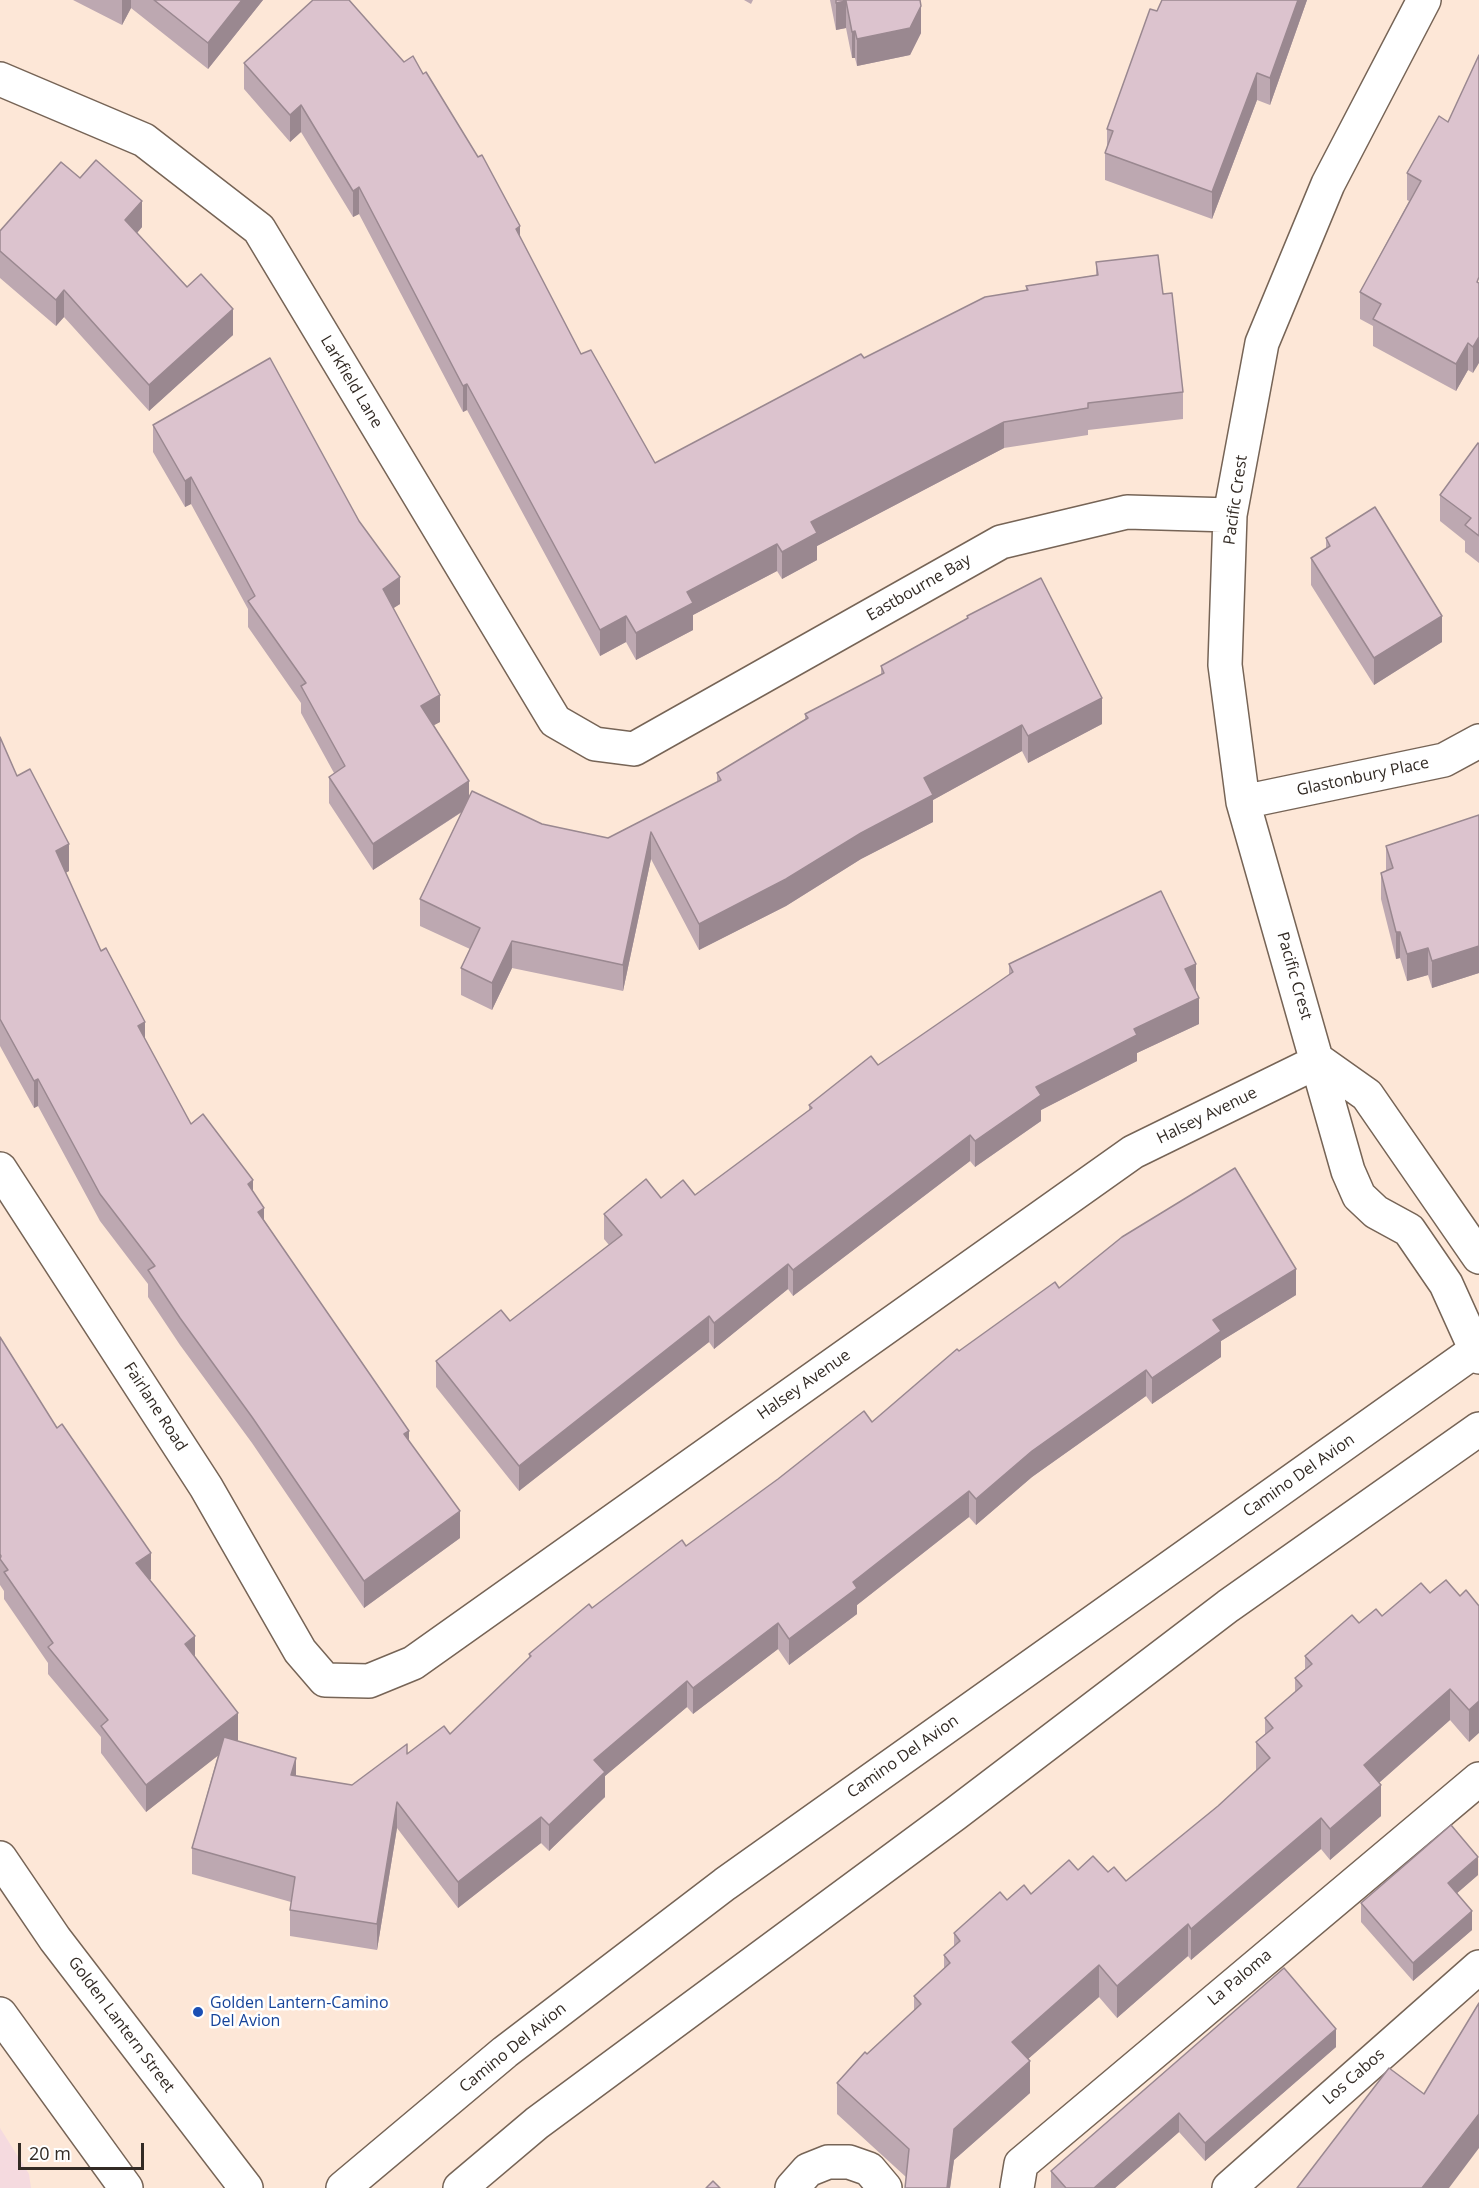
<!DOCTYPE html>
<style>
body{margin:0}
#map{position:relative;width:1479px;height:2188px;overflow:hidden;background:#fde7d7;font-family:"Open Sans",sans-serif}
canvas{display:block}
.scale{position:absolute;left:18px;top:2143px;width:126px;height:27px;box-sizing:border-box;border:3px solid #322a24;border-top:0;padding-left:8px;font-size:18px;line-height:21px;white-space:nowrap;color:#322a24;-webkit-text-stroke:4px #fff;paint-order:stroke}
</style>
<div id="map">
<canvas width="1479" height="2188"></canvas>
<div class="scale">20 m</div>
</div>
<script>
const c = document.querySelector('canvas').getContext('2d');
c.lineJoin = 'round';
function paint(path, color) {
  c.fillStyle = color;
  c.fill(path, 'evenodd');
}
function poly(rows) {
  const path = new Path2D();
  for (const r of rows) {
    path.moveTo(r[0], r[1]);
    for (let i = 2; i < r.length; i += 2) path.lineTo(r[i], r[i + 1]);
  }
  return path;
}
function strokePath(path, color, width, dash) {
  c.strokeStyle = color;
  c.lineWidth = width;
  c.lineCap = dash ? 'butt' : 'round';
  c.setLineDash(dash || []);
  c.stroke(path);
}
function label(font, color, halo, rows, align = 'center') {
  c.font = font + ' "Open Sans",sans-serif';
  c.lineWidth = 5;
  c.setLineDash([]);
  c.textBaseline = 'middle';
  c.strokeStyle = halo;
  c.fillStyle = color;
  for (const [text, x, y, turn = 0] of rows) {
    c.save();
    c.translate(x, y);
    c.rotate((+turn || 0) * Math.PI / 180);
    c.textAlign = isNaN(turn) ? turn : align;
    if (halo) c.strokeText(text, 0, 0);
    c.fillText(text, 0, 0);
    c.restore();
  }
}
paint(poly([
 [0,2128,29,2174,31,2188,0,2188]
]), '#f5dadf');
const minor = poly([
 [1424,0,1328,184,1262,343,1230,515,1225,665,1243,802,1348,1171,1359,1196,1376,1212,1409,1230,1446,1284,1479,1357],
 [0,79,144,140,259,229,555,721,595,744,634,749,1001,542,1127,512,1230,515],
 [1243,802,1444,760,1479,741],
 [1319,1061,1367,1095,1479,1257],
 [0,1169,206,1487,300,1651,325,1680,369,1681,413,1663,1133,1152,1319,1061],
 [792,2188,808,2170,828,2162,849,2162,869,2169,885,2188],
 [1017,2188,1021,2164,1479,1779],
 [1229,2188,1479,1967]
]);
const major = poly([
 [0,1858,55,1939,246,2188],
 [0,2014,126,2188],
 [343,2188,505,2052,725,1884,1479,1348],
 [460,2188,537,2123,955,1814,1228,1606,1479,1429]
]);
strokePath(minor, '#766456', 36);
strokePath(major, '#766456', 36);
strokePath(minor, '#fff', 33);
strokePath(major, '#fff', 33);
paint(poly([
 [73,0,263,0,208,69,131,8,122,25],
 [744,0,753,0,751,4],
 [830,0,920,0,921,33,910,55,857,66,855,58,852,58,846,28,836,30],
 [1162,0,1307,0,1270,105,1257,100,1212,219,1105,180,1105,153,1107,148,1107,129],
 [1479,55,1473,373,1468,370,1456,391,1373,346,1373,326,1360,319,1360,292,1409,201,1407,200,1407,173,1448,122],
 [244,63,520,238,581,354,655,463,864,358,1026,290,1026,286,1096,275,1096,262,1163,294,1183,392,1183,419,1088,430,1088,435,1004,448,817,546,817,560,782,579,777,571,693,615,693,630,636,660,626,642,600,656,467,410,463,412,359,214,353,217,301,132,290,142,244,89],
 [80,178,142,227,137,233,233,335,149,411,64,317,56,326,0,278,0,231],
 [153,425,400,604,393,608,440,722,434,725,469,796,542,824,608,838,717,782,717,773,805,719,805,714,881,675,881,666,967,619,967,616,1102,724,1028,763,1022,751,933,800,933,822,861,859,786,906,699,950,651,859,623,991,512,968,492,1010,461,995,461,968,470,949,420,926,420,899,462,812,373,870,329,803,329,777,334,773,301,713,301,703,248,627,248,609,191,504,185,507,153,452],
 [1479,444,1479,563,1465,552,1465,541,1440,521,1440,495],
 [1326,538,1442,642,1374,685,1311,585,1311,558,1326,549],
 [0,737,17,776,69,871,65,873,101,951,145,1040,191,1124,253,1191,264,1220,409,1441,460,1538,364,1608,252,1443,180,1345,148,1297,148,1284,100,1221,38,1106,34,1108,0,1046],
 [1479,815,1479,973,1432,988,1428,975,1407,981,1400,958,1396,959,1381,899,1381,873,1386,871,1386,846],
 [1009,964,1196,990,1195,991,1199,1024,1137,1053,1137,1061,1041,1110,1041,1121,975,1167,970,1161,793,1296,788,1289,714,1349,709,1342,519,1491,436,1387,436,1361,510,1321,609,1245,604,1239,604,1214,661,1198,695,1195,809,1111,809,1105,878,1065,1009,975],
 [1059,1288,1296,1295,1221,1341,1221,1357,1152,1404,1146,1396,1032,1477,976,1525,969,1517,857,1605,857,1614,789,1665,778,1649,693,1714,687,1707,605,1776,605,1797,549,1851,541,1843,458,1908,397,1828,377,1950,290,1936,290,1910,291,1902,192,1874,192,1848,218,1755,146,1812,101,1753,101,1737,48,1674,48,1663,4,1599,4,1591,0,1585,0,1337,151,1579,150,1580,195,1658,238,1740,236,1741,296,1776,352,1785,407,1754,450,1734,529,1659,529,1654,592,1608,686,1546,872,1422,959,1351],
 [1430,1593,1460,1596,1479,1606,1469,1742,1450,1720,1379,1783,1381,1816,1330,1860,1321,1849,1191,1960,1188,1956,1117,2018,1099,1997,1028,2059,1030,2093,954,2160,950,2188,905,2188,906,2177,837,2114,837,2083,914,2012,914,1996,944,1969,944,1955,954,1946,954,1933,1007,1900,1031,1894,1078,1870,1108,1872,1126,1881,1218,1806,1256,1771,1256,1742,1265,1734,1265,1718,1295,1692,1295,1678,1305,1669,1305,1656,1359,1623,1382,1616],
 [1478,1875,1457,1893,1472,1930,1413,1981,1361,1922,1361,1903],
 [1284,1968,1336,2047,1205,2161,1179,2132,1115,2188,1051,2188,1051,2171]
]), '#bda8b1');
paint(poly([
 [122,0,131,0,131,8,122,25],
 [242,0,263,0,208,69,208,43],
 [1298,0,1307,0,1270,105,1270,78],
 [846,1,846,28,836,30,836,3],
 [921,6,921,33,910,55,857,66,857,39],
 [855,31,855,58,852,58,852,32],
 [1257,73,1257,100,1212,219,1212,192],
 [301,105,301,132,290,142,290,115],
 [359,187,359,214,353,217,353,191],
 [142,201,142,227,125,247,125,220],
 [520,226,520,253,516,229],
 [64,290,64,317,56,326,56,300],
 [233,309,233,335,149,411,149,385],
 [1479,337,1479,363,1473,373,1473,347],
 [1468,343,1468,370,1456,391,1456,364],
 [467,384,467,410,463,412,463,386],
 [1004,422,1004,448,817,546,817,560,782,579,782,552,811,522],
 [191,477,191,504,185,507,185,481],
 [777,544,777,571,693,615,693,630,636,660,636,633,687,592],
 [400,577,400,604,383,615,383,589],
 [626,616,626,642,600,656,600,630],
 [1442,616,1442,642,1374,685,1374,658],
 [440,695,440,722,421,732,421,706],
 [1102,698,1102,724,1028,763,1028,736],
 [1022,725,1022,751,933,800,933,822,861,859,786,906,699,950,699,924,924,778],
 [469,781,469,807,373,870,373,844],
 [651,832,651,859,623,991,623,965],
 [69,844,69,871,56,878,56,851],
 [1396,932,1400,932,1400,958,1396,959],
 [512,941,512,968,492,1010,492,983],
 [1479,946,1479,973,1432,988,1432,961],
 [1428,948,1428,975,1407,981,1407,954],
 [1196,964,1196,990,1185,995,1185,969],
 [1199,998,1199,1024,1137,1053,1137,1061,1041,1110,1041,1121,975,1167,975,1141,1036,1087,1134,1029],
 [145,1022,145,1049,138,1026],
 [38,1079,38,1106,34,1108,34,1081],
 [970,1135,970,1161,793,1296,793,1270],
 [253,1180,253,1207,248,1184],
 [264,1208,264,1235,258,1212],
 [788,1264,788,1289,714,1349,714,1323],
 [1296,1269,1296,1295,1221,1341,1221,1357,1152,1404,1152,1378,1213,1320],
 [709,1316,709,1342,519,1491,519,1466],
 [1146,1370,1146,1396,1032,1477,976,1525,976,1499,1032,1451],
 [409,1431,409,1458,404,1434],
 [969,1491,969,1517,857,1605,857,1614,789,1665,789,1639,853,1582],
 [460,1511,460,1538,364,1608,364,1581],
 [151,1553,151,1579,136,1590,136,1563],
 [778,1623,778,1649,693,1714,693,1688],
 [195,1636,195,1662,185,1644],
 [687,1681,687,1707,605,1776,605,1797,549,1851,549,1825,594,1760],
 [1450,1689,1450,1720,1364,1796,1364,1765],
 [1479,1701,1479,1733,1469,1742,1469,1710],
 [238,1713,238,1740,146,1812,146,1785],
 [296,1758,296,1784,291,1775],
 [1381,1785,1381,1816,1330,1860,1330,1829],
 [397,1802,397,1828,377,1950,377,1924],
 [541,1817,541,1843,458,1908,458,1882],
 [1321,1818,1321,1849,1191,1960,1191,1929],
 [1478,1857,1478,1875,1448,1901,1448,1883],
 [1472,1911,1472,1930,1413,1981,1413,1963],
 [1188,1924,1188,1956,1117,2018,1117,1986],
 [1099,1965,1099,1997,1012,2073,1012,2042],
 [1336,2029,1336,2047,1205,2161,1205,2143],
 [1030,2061,1030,2093,954,2160,950,2188,947,2188,954,2129],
 [1179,2113,1179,2132,1115,2188,1094,2188],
 [1479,2114,1479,2148,1449,2188,1422,2188]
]), '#9a8890');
const building = poly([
 [154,0,242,0,208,43,154,0],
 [313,0,349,0,404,62,413,56,423,74,426,72,478,157,482,155,520,226,516,229,581,354,591,350,655,463,861,354,864,358,985,297,1028,290,1026,286,1098,275,1096,262,1158,255,1163,294,1172,293,1183,392,1088,403,1088,408,1004,422,811,522,817,533,782,552,777,544,687,592,693,603,636,633,626,616,600,630,467,384,463,386,359,187,353,191,301,105,290,115,244,63,313,0],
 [836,0,920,0,921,6,910,28,857,39,855,31,852,32,846,1,836,3,836,0],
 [1162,0,1298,0,1270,78,1257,73,1212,192,1105,153,1113,131,1107,129,1150,9,1157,11,1162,0],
 [1479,55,1479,277,1477,282,1479,283,1479,337,1473,347,1468,343,1456,364,1373,319,1381,304,1360,292,1421,181,1407,173,1439,116,1448,122,1479,55],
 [96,160,142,201,125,220,187,287,201,274,233,309,149,385,64,290,56,300,0,251,0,231,61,162,80,178,96,160],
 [270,358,359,521,400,577,383,589,440,695,421,706,469,781,373,844,329,777,345,766,301,686,306,683,248,601,255,596,191,477,185,481,153,425,270,358],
 [1478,443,1479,444,1479,536,1465,525,1471,518,1440,495,1478,443],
 [1375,507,1442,616,1374,658,1311,558,1330,546,1326,538,1375,507],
 [1041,578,1102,698,1028,736,1022,725,924,778,933,795,861,833,786,879,699,924,651,832,623,965,512,941,492,983,461,968,480,928,420,899,472,791,542,824,608,838,721,780,717,773,808,718,805,714,884,673,881,666,968,618,967,616,1041,578],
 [0,737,17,776,30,769,69,844,56,851,101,951,106,948,145,1022,138,1026,191,1124,203,1114,253,1180,248,1184,264,1208,258,1212,409,1431,404,1434,460,1511,364,1581,252,1417,180,1318,148,1270,155,1266,100,1194,38,1079,34,1081,0,1019,0,737],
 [1479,815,1479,946,1432,961,1428,948,1407,954,1400,932,1396,932,1381,873,1393,868,1386,846,1479,815],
 [1161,891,1196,964,1185,969,1199,998,1134,1029,1137,1035,1036,1087,1041,1095,975,1141,970,1135,793,1270,788,1264,714,1323,709,1316,519,1466,436,1361,501,1310,510,1321,622,1235,604,1214,646,1179,661,1198,683,1180,695,1195,812,1108,809,1105,871,1056,878,1065,1013,972,1009,964,1161,891],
 [1235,1168,1296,1269,1213,1320,1221,1331,1152,1378,1146,1370,1032,1451,976,1499,969,1491,853,1582,857,1588,789,1639,778,1623,693,1688,687,1681,594,1760,605,1772,549,1825,541,1817,458,1882,397,1802,377,1924,290,1910,295,1877,192,1848,224,1737,296,1758,291,1775,352,1785,407,1744,407,1754,444,1726,450,1734,531,1656,529,1654,589,1604,592,1608,682,1540,686,1546,778,1479,864,1411,872,1422,957,1349,959,1351,1055,1282,1059,1288,1122,1237,1235,1168],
 [0,1337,57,1428,62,1424,151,1553,136,1563,195,1636,185,1644,238,1713,146,1785,101,1726,108,1720,48,1647,53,1643,4,1572,8,1570,0,1559,1,1556,0,1554,0,1337],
 [1446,1580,1460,1596,1466,1590,1479,1606,1479,1701,1469,1710,1450,1689,1364,1765,1381,1785,1330,1829,1321,1818,1191,1929,1188,1924,1117,1986,1099,1965,1012,2042,1030,2061,954,2129,947,2188,905,2188,909,2149,837,2083,865,2052,867,2054,921,2004,914,1996,950,1963,944,1955,960,1941,954,1933,1000,1892,1007,1900,1024,1885,1031,1894,1069,1860,1078,1870,1093,1856,1108,1872,1114,1867,1126,1881,1218,1806,1270,1758,1256,1742,1273,1728,1265,1718,1302,1686,1295,1678,1312,1664,1305,1656,1352,1615,1359,1623,1376,1609,1382,1616,1421,1583,1430,1593,1446,1580],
 [1451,1825,1478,1857,1448,1883,1472,1911,1413,1963,1361,1903,1451,1825],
 [1284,1968,1336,2029,1205,2143,1179,2113,1094,2188,1066,2188,1051,2171,1284,1968],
 [1479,2003,1479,2114,1422,2188,1297,2188,1389,2068,1424,2094,1479,2003],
 [713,2181,720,2188,706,2188,713,2181]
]);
paint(building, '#dcc3ce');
strokePath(building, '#9a8890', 1.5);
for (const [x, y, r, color] of [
 [198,2012,6,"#1a4fb4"]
]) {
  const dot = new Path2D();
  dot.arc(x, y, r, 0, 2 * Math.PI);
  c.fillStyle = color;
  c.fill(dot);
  strokePath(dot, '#fff', 2);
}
label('16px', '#322a24', '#fff', [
 ["Larkfield Lane",351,382,59],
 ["Pacific Crest",1236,500,-82],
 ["Eastbourne Bay",919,588,-30],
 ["Glastonbury Place",1363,777,-12],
 ["Pacific Crest",1294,976,74],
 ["Halsey Avenue",1207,1116,-26],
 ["Halsey Avenue",804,1385,-35],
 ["Fairlane Road",155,1407,57],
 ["Camino Del Avion",1299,1476,-35],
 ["Camino Del Avion",903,1757,-35],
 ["La Paloma",1240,1978,-40],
 ["Golden Lantern Street",121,2025,53],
 ["Camino Del Avion",513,2048,-39],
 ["Los Cabos",1354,2077,-41]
]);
label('16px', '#164399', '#fff', [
 ["Golden Lantern-Camino",210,2003],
 ["Del Avion",210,2021]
], 'left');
</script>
